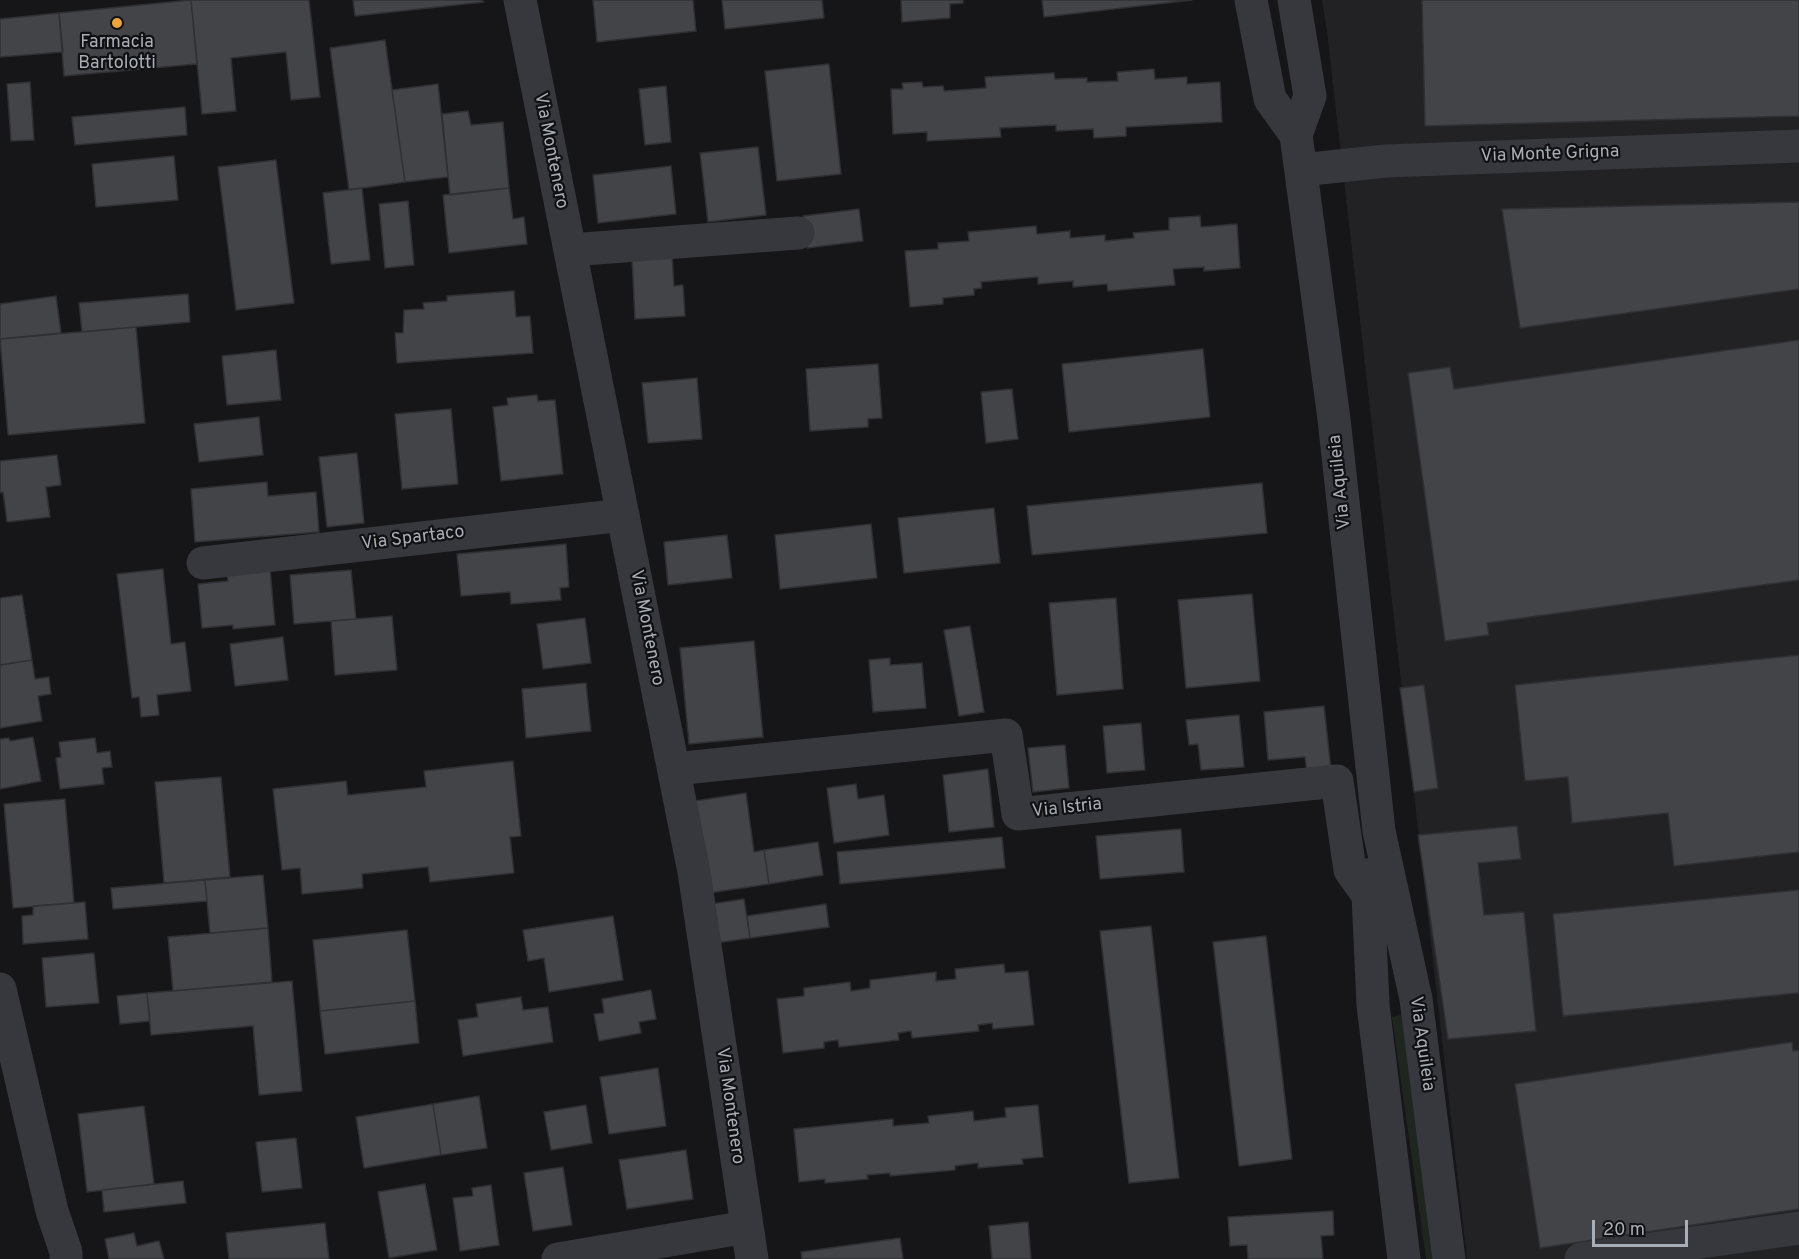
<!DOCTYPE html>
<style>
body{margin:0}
#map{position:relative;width:1799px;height:1259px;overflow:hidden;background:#161618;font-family:Overpass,sans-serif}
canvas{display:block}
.scale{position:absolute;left:1592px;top:1220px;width:96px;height:27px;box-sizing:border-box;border:3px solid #a8aeb7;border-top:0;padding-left:8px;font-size:18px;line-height:21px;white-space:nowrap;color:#a8aeb7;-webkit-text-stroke:4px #111113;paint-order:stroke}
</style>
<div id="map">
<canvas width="1799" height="1259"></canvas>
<div class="scale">20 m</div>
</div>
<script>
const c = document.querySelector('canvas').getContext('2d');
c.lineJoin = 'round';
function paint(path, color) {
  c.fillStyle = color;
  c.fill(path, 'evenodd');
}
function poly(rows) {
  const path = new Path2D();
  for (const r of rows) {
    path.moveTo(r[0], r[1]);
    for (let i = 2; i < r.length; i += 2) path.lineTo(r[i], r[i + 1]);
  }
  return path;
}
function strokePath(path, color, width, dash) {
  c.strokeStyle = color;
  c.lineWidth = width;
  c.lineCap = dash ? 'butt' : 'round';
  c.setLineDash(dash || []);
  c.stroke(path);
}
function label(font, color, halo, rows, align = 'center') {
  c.font = font + ' Overpass,sans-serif';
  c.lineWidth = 4.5;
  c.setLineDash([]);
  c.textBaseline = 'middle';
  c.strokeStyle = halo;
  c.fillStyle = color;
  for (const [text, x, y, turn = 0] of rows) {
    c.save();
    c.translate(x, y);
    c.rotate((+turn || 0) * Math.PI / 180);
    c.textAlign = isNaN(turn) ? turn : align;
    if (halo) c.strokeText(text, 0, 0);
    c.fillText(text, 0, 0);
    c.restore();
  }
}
paint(poly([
 [1322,0,1799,0,1799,1259,1467,1259,1327,31]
]), '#222225');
paint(poly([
 [1405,1014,1438,1259,1426,1259,1392,1017]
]), '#1e261f');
const building = poly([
 [191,0,309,0,320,97,291,100,286,52,231,58,236,111,202,114,191,0],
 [191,0,197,64,64,76,59,13,191,0],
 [353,0,481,0,484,2,355,16,353,0],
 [593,0,693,0,696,31,597,42,593,0],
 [722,0,822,0,824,18,725,29,722,0],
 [901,0,963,0,963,3,950,4,950,18,902,22,901,0],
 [1042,0,1192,0,1044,17,1042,0],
 [1422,0,1799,0,1799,116,1425,126,1422,0],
 [59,13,63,52,0,57,0,19,59,13],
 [385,40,405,182,349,190,330,48,385,40],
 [829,64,841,174,777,181,765,71,829,64],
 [1154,69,1155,79,1187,77,1187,84,1220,82,1222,122,1126,127,1126,136,1094,138,1093,129,1056,131,1056,125,1000,128,1001,137,927,141,927,132,893,134,891,89,903,89,902,83,922,82,923,87,943,86,944,91,986,88,985,77,1054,73,1055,79,1087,78,1087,82,1118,81,1117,72,1154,69],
 [30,82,34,140,11,141,7,84,30,82],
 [438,84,448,177,405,182,392,90,438,84],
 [666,86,671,142,645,145,639,89,666,86],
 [185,107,187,135,75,145,72,117,185,107],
 [468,111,471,125,503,122,509,188,450,195,442,114,468,111],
 [758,147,766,215,708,222,700,153,758,147],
 [174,156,178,200,96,207,92,164,174,156],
 [276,160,294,303,236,310,218,167,276,160],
 [671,166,676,214,598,223,593,175,671,166],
 [362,188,370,260,331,264,323,193,362,188],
 [509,188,513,219,524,217,527,244,449,253,443,195,509,188],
 [408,201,414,265,385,268,379,204,408,201],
 [1799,202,1799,289,1520,328,1502,209,1799,202],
 [859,209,863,241,807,248,803,216,859,209],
 [1200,216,1201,227,1237,224,1240,268,1204,271,1204,267,1173,269,1175,285,1108,291,1107,284,1073,287,1073,281,1038,284,1038,277,981,282,982,288,974,289,974,295,943,298,943,304,910,307,905,251,938,249,938,243,969,241,968,232,1036,226,1037,234,1070,231,1070,238,1105,235,1105,241,1134,238,1133,233,1169,230,1169,218,1200,216],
 [672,255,674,286,683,285,685,316,635,319,632,258,672,255],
 [514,291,516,317,530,316,533,353,397,363,395,333,403,333,404,310,424,309,423,303,447,301,447,296,514,291],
 [188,294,190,322,82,332,79,303,188,294],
 [56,296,61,333,0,339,0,304,56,296],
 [136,327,145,423,8,435,0,339,136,327],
 [1799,340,1799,580,1487,623,1489,635,1445,641,1408,373,1450,367,1454,389,1799,340],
 [1203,349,1210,417,1069,432,1062,364,1203,349],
 [276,350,281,400,227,405,222,356,276,350],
 [878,364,882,418,868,419,868,427,810,431,806,369,878,364],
 [697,378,702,439,648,443,642,383,697,378],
 [1012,389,1018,439,986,443,981,392,1012,389],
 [537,395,538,401,555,400,563,474,501,481,493,407,508,405,507,398,537,395],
 [451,409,458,484,402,489,395,414,451,409],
 [259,417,263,455,199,462,194,424,259,417],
 [357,453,364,523,327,527,319,457,357,453],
 [57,455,61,485,46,487,50,517,7,522,3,492,0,493,0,461,57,455],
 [267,482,268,496,316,492,319,532,195,542,191,489,267,482],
 [1262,483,1267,533,1032,555,1027,506,1262,483],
 [994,508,1000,563,904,573,898,518,994,508],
 [871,524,877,578,780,589,775,535,871,524],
 [727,535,732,578,668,585,664,542,727,535],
 [566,544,569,587,560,588,561,600,511,604,510,592,461,596,457,554,566,544],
 [163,569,171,644,185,642,191,691,157,695,159,715,141,717,139,697,132,698,117,574,163,569],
 [270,569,275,625,233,629,233,625,202,628,198,584,228,581,227,573,270,569],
 [351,570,356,619,294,624,290,575,351,570],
 [1252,594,1260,681,1186,688,1178,600,1252,594],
 [22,595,32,660,0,665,0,598,22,595],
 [1116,598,1123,689,1057,695,1049,603,1116,598],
 [392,616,397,670,335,675,331,621,392,616],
 [585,618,591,663,543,669,537,624,585,618],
 [970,626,984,712,959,716,944,630,970,626],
 [283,637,288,680,235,686,230,644,283,637],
 [754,641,763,737,689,744,680,648,754,641],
 [1799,655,1799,852,1674,866,1668,813,1572,823,1568,777,1525,781,1515,685,1799,655],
 [890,658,890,665,922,663,926,708,873,712,869,660,890,658],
 [32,660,35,679,49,677,51,694,38,696,42,721,0,728,0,665,32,660],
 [586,683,591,731,526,738,522,689,586,683],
 [1424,685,1438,788,1414,792,1400,688,1424,685],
 [1324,706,1331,770,1307,772,1305,757,1268,760,1264,712,1324,706],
 [1239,715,1244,767,1201,770,1198,744,1189,745,1186,720,1239,715],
 [1141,723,1145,770,1107,773,1103,726,1141,723],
 [33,737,41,781,0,789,0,739,9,738,10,741,33,737],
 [95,738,97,753,110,751,112,767,102,768,104,784,60,789,56,758,61,757,59,742,95,738],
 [1065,745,1069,788,1033,792,1028,748,1065,745],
 [513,761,521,836,510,837,514,873,430,882,428,867,362,874,363,888,302,894,300,868,282,870,273,789,346,781,348,795,426,787,424,771,513,761],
 [988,769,994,827,949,832,943,775,988,769],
 [221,777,230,877,164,883,155,782,221,777],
 [856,784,858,799,884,795,889,835,834,843,827,788,856,784],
 [746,793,754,852,764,850,769,884,709,893,695,801,746,793],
 [65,799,74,903,13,908,4,804,65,799],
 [1517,826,1521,859,1478,863,1484,915,1524,912,1536,1031,1448,1039,1418,835,1517,826],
 [1181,829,1184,872,1100,879,1096,836,1181,829],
 [1002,837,1005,868,840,884,837,852,1002,837],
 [818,842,823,875,769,884,764,850,818,842],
 [263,875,268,928,210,933,205,880,263,875],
 [205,880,207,901,113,909,111,888,205,880],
 [1799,890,1799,993,1563,1016,1553,914,1799,890],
 [744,899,750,938,716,943,711,904,744,899],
 [85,902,88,939,23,944,22,916,33,915,33,906,85,902],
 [826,904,829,927,750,938,747,916,826,904],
 [613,916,623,980,549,992,544,958,528,961,523,930,613,916],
 [1151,926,1179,1178,1129,1183,1100,931,1151,926],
 [268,928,272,982,173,991,168,937,268,928],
 [407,930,415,1001,320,1011,313,940,407,930],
 [1266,936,1292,1159,1239,1166,1213,942,1266,936],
 [94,953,99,1003,46,1007,42,958,94,953],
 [1004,964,1005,973,1028,971,1034,1025,993,1029,992,1023,978,1025,979,1031,912,1038,911,1031,898,1033,899,1040,839,1047,838,1040,824,1042,824,1048,783,1053,777,999,804,996,804,988,850,982,851,991,870,988,870,980,936,972,936,981,956,979,955,969,1004,964],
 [292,981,302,1091,259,1095,253,1026,151,1035,147,993,292,981],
 [651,990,656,1019,639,1022,641,1033,599,1041,594,1014,604,1013,602,999,651,990],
 [147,993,150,1021,120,1024,117,996,147,993],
 [521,997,523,1010,548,1007,553,1042,463,1056,458,1020,478,1017,476,1004,521,997],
 [415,1001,419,1043,325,1054,320,1011,415,1001],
 [1792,1042,1793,1051,1799,1050,1799,1209,1540,1248,1515,1084,1792,1042],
 [658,1068,666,1126,609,1134,600,1077,658,1068],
 [479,1096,487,1148,441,1155,433,1104,479,1096],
 [433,1104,441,1155,364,1168,356,1117,433,1104],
 [586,1105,592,1143,551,1150,544,1112,586,1105],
 [1038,1105,1043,1157,1022,1159,1023,1164,978,1168,978,1163,955,1166,955,1170,890,1176,890,1173,867,1175,868,1179,825,1183,825,1179,799,1182,794,1129,893,1119,893,1126,929,1123,928,1116,973,1111,974,1121,1006,1117,1005,1108,1038,1105],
 [144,1106,154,1184,87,1192,78,1114,144,1106],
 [296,1138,302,1188,262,1192,256,1142,296,1138],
 [686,1150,693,1199,627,1209,619,1160,686,1150],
 [563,1167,572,1225,533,1231,524,1173,563,1167],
 [183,1181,186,1203,104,1212,102,1190,183,1181],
 [425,1184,437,1250,389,1258,378,1192,425,1184],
 [491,1185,499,1245,460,1251,453,1198,473,1196,472,1188,491,1185],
 [1333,1211,1334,1235,1321,1236,1323,1259,1248,1259,1247,1245,1230,1246,1228,1217,1333,1211],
 [1028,1222,1031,1259,992,1259,989,1226,1028,1222],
 [325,1223,329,1259,229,1259,226,1233,325,1223],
 [134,1233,137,1246,159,1241,164,1259,109,1259,105,1239,134,1233],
 [900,1238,903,1259,802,1259,801,1252,900,1238]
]);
paint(building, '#424448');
strokePath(building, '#303034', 1.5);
strokePath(poly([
 [520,0,694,872,752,1259],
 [1251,0,1270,99,1296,135],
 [1294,0,1310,96,1296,135,1334,419,1379,831,1416,999,1449,1259],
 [1301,170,1386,161,1799,146],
 [570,250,798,233],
 [203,563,623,515],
 [674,769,1006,735,1018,814,1337,781,1350,870,1368,895],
 [1372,874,1368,895,1373,1005,1404,1259],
 [0,989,52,1211,66,1252,66,1259],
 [558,1259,747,1227],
 [1581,1259,1799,1228]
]), '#37383d', 33);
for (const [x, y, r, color] of [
 [117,23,6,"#eca53a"]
]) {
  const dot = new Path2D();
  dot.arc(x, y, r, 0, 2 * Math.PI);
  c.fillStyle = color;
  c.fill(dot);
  strokePath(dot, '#111113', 2);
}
label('18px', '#a8aeb7', '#111113', [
 ["Farmacia",117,43],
 ["Bartolotti",117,64]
]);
label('18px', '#a8aeb7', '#111113', [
 ["Via Montenero",550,151,79],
 ["Via Monte Grigna",1550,155,-2],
 ["Via Aquileia",1341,482,-96],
 ["Via Spartaco",413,539,-7],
 ["Via Montenero",646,628,79],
 ["Via Istria",1067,809,-6],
 ["Via Aquileia",1421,1044,82],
 ["Via Montenero",729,1106,82]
]);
</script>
